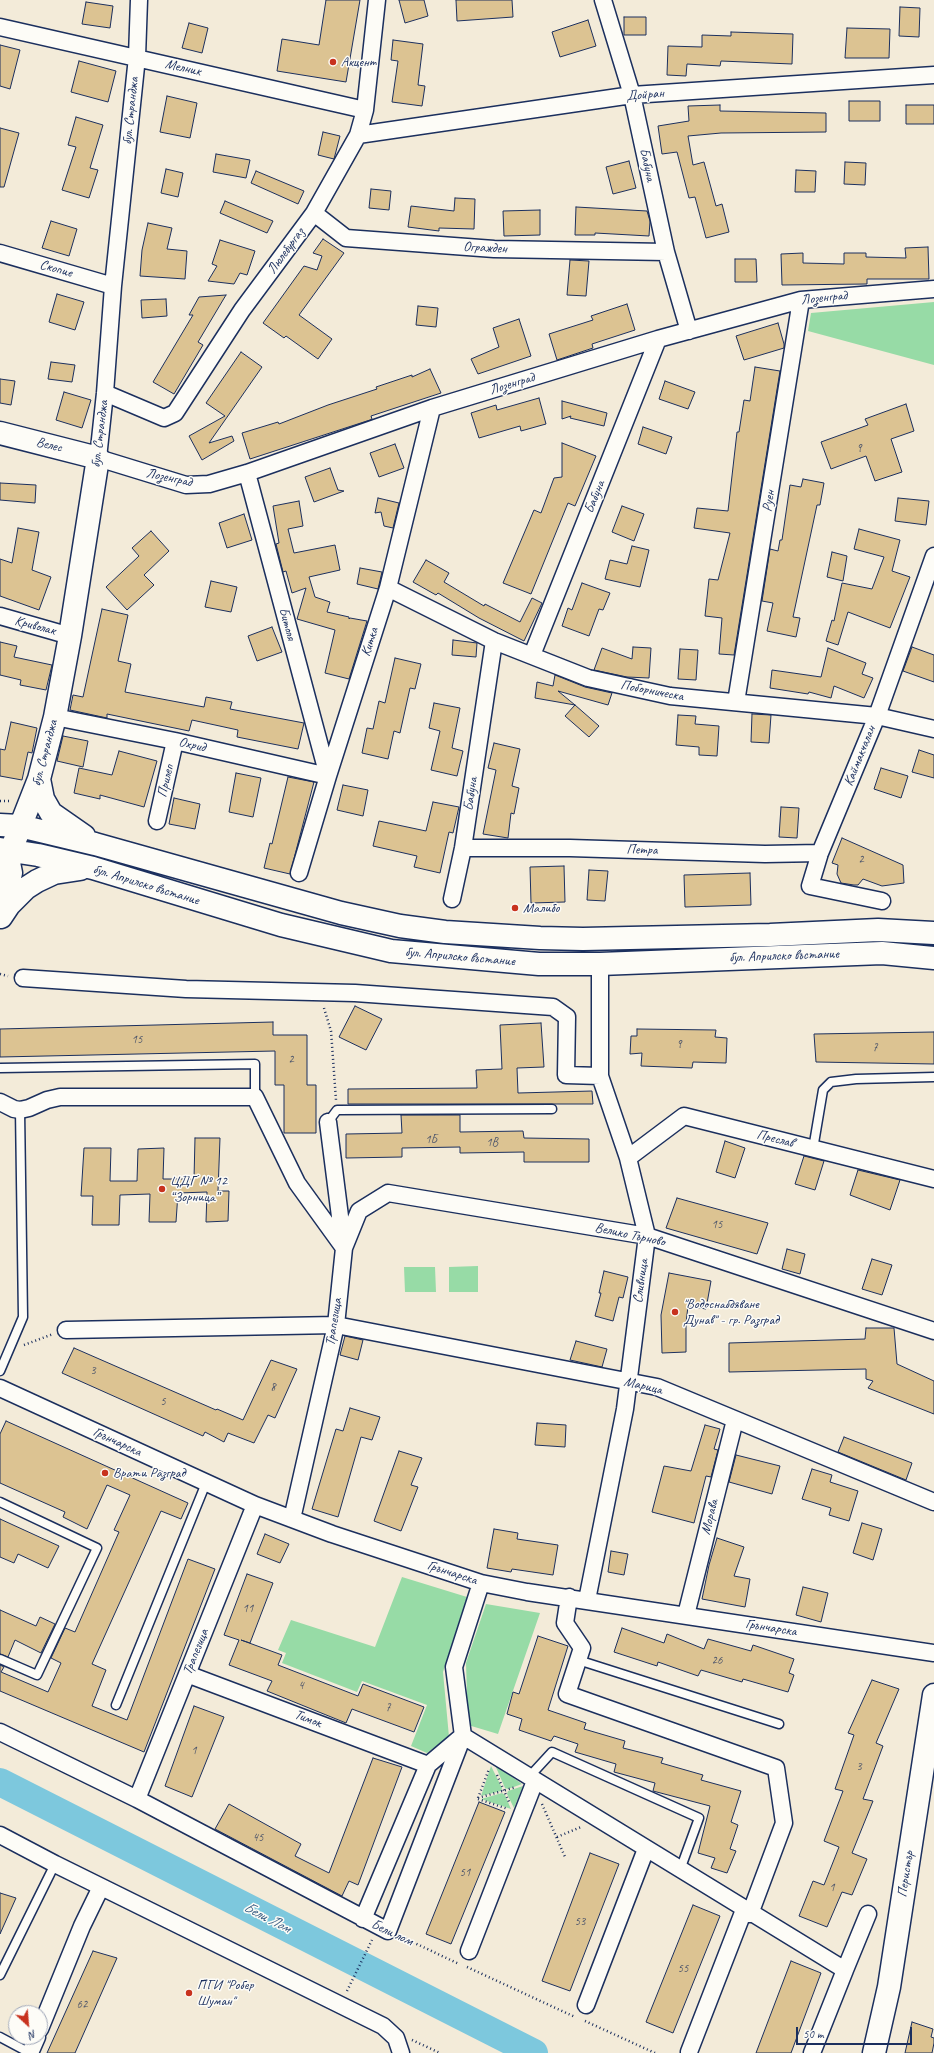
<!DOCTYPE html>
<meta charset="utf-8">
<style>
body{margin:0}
#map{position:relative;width:934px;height:2053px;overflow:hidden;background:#f3ebd9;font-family:Caveat,sans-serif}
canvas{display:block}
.north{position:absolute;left:8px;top:2005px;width:40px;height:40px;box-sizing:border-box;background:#fdfcf7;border:1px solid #a3aaba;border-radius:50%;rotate:154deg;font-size:11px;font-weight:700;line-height:16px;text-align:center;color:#1b2f5e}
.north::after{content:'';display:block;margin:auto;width:14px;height:18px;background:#c8321e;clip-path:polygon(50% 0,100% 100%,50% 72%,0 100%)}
.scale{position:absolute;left:796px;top:2027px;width:116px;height:18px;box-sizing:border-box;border:2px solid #1b2f5e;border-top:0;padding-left:5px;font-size:12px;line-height:14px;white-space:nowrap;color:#1b2f5e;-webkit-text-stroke:3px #fdfcf7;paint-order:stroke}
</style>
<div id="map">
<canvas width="934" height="2053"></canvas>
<div class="north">N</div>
<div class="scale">50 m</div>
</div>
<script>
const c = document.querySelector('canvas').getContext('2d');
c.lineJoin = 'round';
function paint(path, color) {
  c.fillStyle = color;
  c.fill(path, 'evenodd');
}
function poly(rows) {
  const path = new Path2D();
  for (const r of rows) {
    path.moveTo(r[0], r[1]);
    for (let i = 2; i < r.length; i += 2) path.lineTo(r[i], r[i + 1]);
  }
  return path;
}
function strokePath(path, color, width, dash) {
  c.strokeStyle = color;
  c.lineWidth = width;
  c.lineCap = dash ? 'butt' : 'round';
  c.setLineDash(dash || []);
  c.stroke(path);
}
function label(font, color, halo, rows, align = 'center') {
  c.font = font + ' Caveat,sans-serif';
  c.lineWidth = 3;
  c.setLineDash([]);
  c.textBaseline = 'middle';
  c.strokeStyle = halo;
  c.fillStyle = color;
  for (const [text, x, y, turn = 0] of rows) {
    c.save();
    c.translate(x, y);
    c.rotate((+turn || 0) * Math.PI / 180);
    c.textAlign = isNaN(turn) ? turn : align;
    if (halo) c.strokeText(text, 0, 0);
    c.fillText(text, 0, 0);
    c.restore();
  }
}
paint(poly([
 [934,302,934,365,808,331,811,313],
 [478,1266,478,1292,449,1292,449,1267],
 [404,1267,435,1267,436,1292,405,1292],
 [402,1577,467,1597,443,1672,449,1737,427,1753,411,1746,427,1705,362,1681,357,1692,282,1663,286,1653,278,1650,291,1620,375,1647],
 [486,1604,540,1613,498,1734,468,1725,466,1663],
 [495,1765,522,1784,508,1789,505,1788],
 [491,1766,502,1788,501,1791,481,1796],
 [523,1786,514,1808,507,1794,508,1791],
 [502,1793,505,1795,511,1809,481,1799]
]), '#97dba6');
strokePath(poly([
 [0,1782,534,2053]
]), '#7dc8dd', 28);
const building = poly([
 [326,0,360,0,346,82,277,71,282,39,319,45,326,0],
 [399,0,424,0,428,16,405,23,399,0],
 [456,0,512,0,513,17,457,21,456,0],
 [86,2,113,6,110,28,82,24,86,2],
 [900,7,920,8,919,37,899,36,900,7],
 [624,17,646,17,646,35,624,35,624,17],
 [588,20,596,46,560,57,552,32,588,20],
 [189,23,208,28,202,53,182,48,189,23],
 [847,28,890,29,889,58,845,58,847,28],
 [731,32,793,34,792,64,721,61,720,66,687,64,686,76,667,75,668,46,702,47,702,35,731,36,731,32],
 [393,40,423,44,418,85,425,86,422,106,392,102,398,61,391,60,393,40],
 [0,45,20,50,10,89,0,86,0,45],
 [79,61,116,71,108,102,71,92,79,61],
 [167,96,197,103,190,138,160,132,167,96],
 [849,101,880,101,880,121,849,121,849,101],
 [720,105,720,111,826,113,826,132,721,133,688,136,693,165,704,162,716,206,722,204,729,232,706,238,695,197,689,198,677,152,662,154,658,126,689,121,688,106,720,105],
 [906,105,934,105,934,124,906,124,906,105],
 [76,117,103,125,90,168,98,170,89,198,62,190,76,147,68,145,76,117],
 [0,128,19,133,4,187,0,187,0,128],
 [323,132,340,136,334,159,318,155,323,132],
 [216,154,250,160,246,178,213,172,216,154],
 [629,161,636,188,613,194,606,167,629,161],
 [845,162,866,163,865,185,844,184,845,162],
 [166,169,183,173,178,197,161,193,166,169],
 [796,170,816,171,815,192,795,192,796,170],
 [256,171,304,191,298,204,251,183,256,171],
 [371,189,391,191,389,210,369,208,371,189],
 [455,198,475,199,474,229,439,228,439,231,408,227,411,206,454,211,455,198],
 [225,201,273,221,267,233,220,213,225,201],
 [576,207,647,211,650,221,649,236,595,233,595,235,575,235,576,207],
 [540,210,540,235,504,236,503,211,540,210],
 [51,221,77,229,69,256,42,248,51,221],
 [148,223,172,228,167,249,187,251,185,279,140,276,142,250,148,223],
 [323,239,344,253,299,315,332,339,318,359,286,336,284,338,263,323,304,266,317,270,322,256,313,253,323,239],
 [220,240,255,251,247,275,240,273,234,284,208,281,217,266,212,264,220,240],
 [928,247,929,279,867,279,867,284,782,285,781,254,803,253,803,263,844,264,844,253,866,253,866,257,906,258,905,248,928,247],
 [735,259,756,259,757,282,735,282,735,259],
 [570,260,589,261,586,296,567,295,570,260],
 [57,294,84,302,75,330,49,322,57,294],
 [226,295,198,342,203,345,174,394,153,382,193,315,189,315,199,297,226,295],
 [166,299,167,316,142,318,141,300,166,299],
 [627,304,635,330,592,344,593,348,557,360,549,334,593,320,591,316,627,304],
 [418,306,438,308,436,327,416,325,418,306],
 [519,319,531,356,478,374,471,359,499,347,493,328,519,319],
 [778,323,784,344,784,348,744,360,736,336,778,323],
 [241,352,262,367,209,443,232,436,234,441,202,460,189,436,225,416,206,403,241,352],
 [51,362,75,365,72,382,48,379,51,362],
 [755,367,780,371,734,655,719,654,722,618,705,616,709,579,718,580,730,533,694,528,697,508,728,511,737,432,739,432,744,400,750,401,755,367],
 [430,369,441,393,371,416,372,419,370,420,250,459,242,433,278,422,279,424,328,405,377,389,376,387,412,375,412,377,430,369],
 [0,379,15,381,11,405,0,403,0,379],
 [665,381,695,392,688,409,659,399,665,381],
 [64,392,91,400,82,428,56,420,64,392],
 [539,398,546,424,521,431,520,426,479,438,471,413,496,405,497,410,539,398],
 [562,401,607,413,604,426,570,418,571,416,562,419,562,401],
 [906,404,914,431,891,439,902,472,875,481,866,456,831,469,821,442,868,425,865,419,906,404],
 [643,427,672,437,666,454,638,444,643,427],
 [562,443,596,456,575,506,568,503,531,594,503,583,534,510,541,513,554,478,562,477,562,443],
 [395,444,404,468,379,477,370,453,395,444],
 [330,468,338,490,344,491,314,502,305,477,330,468],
 [803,479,824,483,820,505,817,505,793,617,800,618,796,637,767,631,773,603,762,601,770,549,778,551,780,540,782,540,790,485,801,487,803,479],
 [0,483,36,485,35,503,0,500,0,483],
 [378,498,399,503,393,528,384,526,381,512,375,513,378,498],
 [898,498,929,501,926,525,895,521,898,498],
 [299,501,303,526,288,529,294,553,335,545,340,570,309,577,315,597,330,602,327,612,349,617,349,619,350,618,367,621,349,679,325,673,335,630,297,619,306,588,292,593,286,571,283,572,276,544,279,543,273,506,299,501],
 [622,506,644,514,634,541,612,532,622,506],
 [244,514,252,540,227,548,219,523,244,514],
 [18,528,39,532,32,570,51,577,39,610,0,596,0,559,12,563,18,528],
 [859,529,900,540,892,571,910,577,890,628,848,612,838,645,826,641,832,620,834,621,842,583,872,589,884,557,854,549,859,529],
 [151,531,169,551,144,575,154,585,127,610,106,587,139,556,132,548,151,531],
 [632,546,649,550,640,587,605,579,610,560,627,564,632,546],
 [832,552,847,556,843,581,827,577,832,552],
 [426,560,449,573,444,582,484,606,485,604,520,622,532,598,542,603,524,641,479,618,438,593,436,595,413,582,426,560],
 [360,568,382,572,378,589,357,584,360,568],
 [211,581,237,587,231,612,205,607,211,581],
 [582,583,610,593,603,610,599,609,589,636,562,626,568,608,572,610,582,583],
 [102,609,128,615,118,661,131,664,125,692,204,707,206,697,232,702,230,709,304,723,298,749,237,737,238,730,192,720,189,731,107,714,107,718,70,710,73,695,83,697,102,609],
 [272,627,282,652,257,661,248,636,272,627],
 [453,640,477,643,476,657,452,655,453,640],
 [0,642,17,646,14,657,52,665,46,690,20,685,21,680,0,675,0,642],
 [633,647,651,648,649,678,627,677,594,670,602,648,632,659,633,647],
 [912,647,934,655,934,682,903,671,912,647],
 [828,648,866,663,862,674,873,678,864,698,834,686,831,698,809,692,808,694,770,688,772,670,821,677,828,648],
 [680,649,698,650,696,680,678,679,680,649],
 [395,658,421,664,415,689,410,688,400,733,394,731,388,759,362,753,367,728,373,729,379,701,385,703,395,658],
 [555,675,585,687,612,693,608,705,558,691,575,705,535,698,537,682,553,686,555,675],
 [434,703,460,708,452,748,463,751,457,776,431,770,440,731,429,728,434,703],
 [575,705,599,726,589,737,565,716,575,705],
 [752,714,771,715,769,743,751,742,752,714],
 [678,715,696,716,695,724,719,726,717,756,699,755,699,747,676,745,678,715],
 [11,722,37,728,32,753,28,752,22,780,0,776,0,749,5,750,11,722],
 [63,736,88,741,83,767,57,761,63,736],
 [494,743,520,749,512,786,519,788,514,814,511,813,508,838,483,834,496,770,488,768,494,743],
 [919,750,934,755,934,778,912,772,919,750],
 [119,751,157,761,144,807,100,795,100,799,74,793,79,768,112,775,119,751],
 [881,768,908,776,901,798,874,789,881,768],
 [236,773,261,778,253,817,229,812,236,773],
 [288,777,314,782,290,874,264,868,270,843,272,844,288,777],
 [343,785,368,790,363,816,337,810,343,785],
 [174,798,200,804,195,829,169,824,174,798],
 [433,802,459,807,453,833,449,832,440,873,414,867,417,856,373,846,379,821,426,831,433,802],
 [781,807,799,808,797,838,779,837,781,807],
 [842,838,903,865,904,883,882,886,863,879,858,885,854,885,841,883,837,874,838,865,832,863,842,838],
 [564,866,565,902,531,903,530,867,564,866],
 [589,870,608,871,605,901,587,900,589,870],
 [750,873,751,905,685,907,684,875,750,873],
 [355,1006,382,1019,366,1050,339,1037,355,1006],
 [273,1022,273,1035,307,1035,307,1085,316,1085,316,1133,284,1133,284,1085,275,1085,275,1051,0,1057,0,1029,273,1022],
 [541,1023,544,1067,517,1068,518,1093,592,1091,593,1104,348,1104,348,1089,477,1088,476,1070,502,1069,500,1025,541,1023],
 [637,1029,716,1030,715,1037,727,1038,726,1063,693,1062,692,1068,641,1066,642,1053,630,1054,631,1036,637,1036,637,1029],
 [934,1032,934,1064,816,1062,814,1034,934,1032],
 [401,1115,460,1115,460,1132,523,1131,524,1138,589,1139,589,1162,524,1162,524,1152,460,1153,460,1147,402,1148,402,1157,346,1158,346,1134,402,1133,401,1115],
 [195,1138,220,1138,218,1191,229,1191,228,1221,206,1222,207,1192,178,1193,176,1222,149,1222,150,1194,120,1195,119,1225,92,1225,93,1196,81,1196,84,1148,111,1148,110,1181,137,1181,138,1149,164,1148,163,1179,194,1179,195,1138],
 [725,1141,745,1148,735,1178,716,1172,725,1141],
 [804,1156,824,1161,815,1190,795,1184,804,1156],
 [858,1170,900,1180,890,1210,850,1195,858,1170],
 [677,1198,768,1223,757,1254,666,1228,677,1198],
 [787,1249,805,1254,800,1274,782,1269,787,1249],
 [872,1259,892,1265,882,1295,862,1289,872,1259],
 [604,1271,628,1277,623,1298,619,1297,613,1321,595,1316,601,1293,599,1293,604,1271],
 [669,1273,711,1281,706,1309,688,1306,686,1323,686,1352,662,1353,661,1315,669,1273],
 [866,1328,894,1328,897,1364,934,1381,934,1414,868,1388,873,1381,866,1379,866,1369,729,1372,729,1343,865,1339,866,1328],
 [345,1336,363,1340,358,1360,340,1355,345,1336],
 [576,1341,607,1349,602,1367,570,1360,576,1341],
 [74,1348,216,1410,217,1409,243,1420,271,1360,297,1369,275,1418,268,1415,254,1443,228,1433,224,1442,205,1432,203,1436,62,1373,74,1348],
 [350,1408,380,1417,372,1440,361,1437,338,1517,312,1509,336,1429,343,1431,350,1408],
 [6,1421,188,1503,181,1519,161,1511,92,1664,106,1670,92,1706,127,1720,188,1559,215,1569,144,1752,0,1691,0,1665,4,1667,1,1672,48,1692,61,1663,51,1658,65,1628,75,1632,119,1532,114,1530,130,1495,107,1485,87,1529,63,1517,65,1512,0,1483,0,1434,6,1421],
 [537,1423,566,1425,565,1447,535,1445,537,1423],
 [705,1425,720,1429,714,1449,718,1450,711,1477,706,1476,694,1523,652,1512,664,1466,691,1471,705,1425],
 [844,1437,912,1463,906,1480,838,1452,844,1437],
 [399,1451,422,1458,411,1485,418,1487,401,1531,374,1521,399,1451],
 [736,1455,780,1466,772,1494,729,1482,736,1455],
 [812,1469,832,1475,830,1482,858,1491,849,1521,829,1515,831,1508,802,1499,812,1469],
 [0,1519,59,1546,48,1568,18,1554,14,1563,0,1557,0,1519],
 [862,1523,882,1529,873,1560,853,1553,862,1523],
 [494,1529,518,1533,517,1539,558,1545,553,1575,512,1569,511,1572,487,1568,494,1529],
 [265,1534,289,1544,280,1563,257,1554,265,1534],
 [717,1538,744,1547,734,1576,750,1579,745,1607,702,1599,709,1565,717,1538],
 [611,1551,628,1554,624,1575,608,1572,611,1551],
 [247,1574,273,1583,250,1643,241,1640,282,1655,278,1665,358,1696,363,1684,424,1707,414,1732,352,1709,346,1723,267,1691,272,1681,229,1665,239,1640,224,1635,247,1574],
 [803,1587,828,1593,821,1622,796,1615,803,1587],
 [0,1610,36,1626,40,1617,55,1624,41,1653,15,1640,8,1657,0,1654,0,1610],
 [622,1628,664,1643,667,1634,704,1649,708,1639,751,1651,753,1645,794,1659,789,1673,794,1675,788,1692,743,1679,742,1682,701,1670,698,1676,658,1662,657,1666,614,1652,622,1628],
 [538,1636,568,1646,548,1710,586,1723,584,1729,625,1741,623,1748,663,1758,661,1763,703,1775,701,1780,741,1791,731,1822,738,1825,730,1849,736,1851,727,1873,711,1868,715,1858,698,1853,710,1806,653,1791,655,1783,614,1772,616,1764,575,1752,578,1744,554,1736,551,1741,519,1730,522,1719,507,1714,513,1692,519,1694,538,1636],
 [872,1680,899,1689,876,1743,883,1746,863,1799,873,1801,852,1853,867,1859,852,1895,842,1892,827,1927,799,1916,813,1881,824,1885,839,1847,824,1841,843,1791,835,1789,854,1735,848,1733,872,1680],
 [194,1706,224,1717,192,1797,165,1786,194,1706],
 [373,1758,402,1767,358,1885,349,1881,342,1896,215,1829,229,1804,301,1844,295,1856,329,1873,373,1758],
 [479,1802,505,1812,451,1944,426,1934,479,1802],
 [590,1853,619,1864,570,1991,542,1981,590,1853],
 [0,1893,16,1898,0,1934,0,1893],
 [693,1905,720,1916,673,2033,646,2022,693,1905],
 [93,1951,117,1958,75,2053,47,2053,93,1951],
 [791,1961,821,1973,791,2053,756,2053,791,1961],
 [912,2022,933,2029,931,2037,934,2038,934,2043,932,2053,905,2053,912,2022]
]);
paint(building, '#dcc392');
strokePath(building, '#1b2f5e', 1);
const lane = poly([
 [0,1068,255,1064,255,1097],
 [328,1122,337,1110,552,1109],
 [813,1149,823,1090,831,1082,856,1079,934,1077],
 [0,1371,23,1317,20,1110],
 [0,1502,97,1548,37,1675,0,1659],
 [578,1660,779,1724],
 [116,1705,206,1483],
 [529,1777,552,1752,699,1818,680,1870],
 [0,1975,55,1864],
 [0,2037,30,2053]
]);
const street = poly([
 [139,0,137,57,113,286,105,393,98,458,186,485,209,484,247,473,432,408,658,339,801,300,934,289],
 [603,0,632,95,666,252,689,331],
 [0,27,365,110],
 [358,135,632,95,934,75],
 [314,213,346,238,494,249,666,252],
 [0,253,113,286],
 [105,393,164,418,175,413,242,310,314,213,358,135,365,110,377,0],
 [388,588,494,641,588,678,670,696,877,716,934,729],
 [0,616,70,636],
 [532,655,658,339],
 [736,702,801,300],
 [55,717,175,741,328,776,247,473],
 [157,821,175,741],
 [463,848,570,848,765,854,820,853],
 [299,873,328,776,388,588,432,408],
 [452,899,463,848,494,641],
 [882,901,810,886,820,853,877,716,934,556],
 [23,978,186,989,355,993,553,1007,567,1017,566,1075,600,1076],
 [0,1102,14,1109,20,1110,29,1108,47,1100,60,1097,255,1097,297,1183,344,1248],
 [628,1158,684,1116,934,1179],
 [344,1248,359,1211,388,1193,647,1236,934,1331],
 [66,1330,336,1325,657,1387,934,1502],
 [0,1388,255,1505,332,1534,481,1583,527,1592,934,1653],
 [292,1519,336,1325,344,1248,328,1122],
 [481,1583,454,1667,463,1736,845,1970,812,2053],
 [569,1597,565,1623,582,1648,567,1694,776,1768,784,1823,750,1914],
 [587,1600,625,1409,647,1236,628,1158,600,1076,600,964],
 [686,1615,735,1420],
 [187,1674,428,1765],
 [0,1732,137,1799,388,1931,463,1736],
 [137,1799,255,1505],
 [0,1835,55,1864,383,2026,396,2038,401,2053],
 [363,1919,428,1765,461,1737],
 [469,1951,535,1781],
 [845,1970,868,1914],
 [586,2005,646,1849],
 [40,2029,82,1926,101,1887],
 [689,2052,744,1910],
 [30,2053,37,2037]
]);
const secondary = poly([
 [0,433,98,458,70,636,55,717,39,779,8,858,11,873,0,904],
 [39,779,43,799,51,813,84,836],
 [0,825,20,826,95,844,341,913,400,926,445,932,540,938,583,939,770,935,878,930,934,933],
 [0,849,38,855,93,868,281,925,391,951,539,964,600,964,882,953,934,958],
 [1,917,9,905,26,888,37,881,54,873,80,869],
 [874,2053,889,1987,934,1695]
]);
strokePath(lane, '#1b2f5e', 11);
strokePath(street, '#1b2f5e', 19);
strokePath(secondary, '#1b2f5e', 25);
strokePath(poly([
 [0,801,10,801],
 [0,974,8,976],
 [324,1008,331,1031,336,1100],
 [24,1345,53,1334],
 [497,1775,510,1804],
 [478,1798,516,1787],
 [478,1798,489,1769],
 [478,1799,508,1809],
 [542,1804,565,1857],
 [557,1837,581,1827],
 [402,1937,459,1964],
 [467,1967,575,2017],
 [347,1991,372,1940],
 [585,2021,655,2053],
 [412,2040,440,2053]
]), '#1b2f5e', 2.5, [1, 3]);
strokePath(lane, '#fdfcf7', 8);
strokePath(street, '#fdfcf7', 16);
strokePath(secondary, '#fdfcf7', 22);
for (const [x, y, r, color] of [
 [333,62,4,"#c8321e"],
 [515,908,4,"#c8321e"],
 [162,1189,4,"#c8321e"],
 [675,1312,4,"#c8321e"],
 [105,1473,4,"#c8321e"],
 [189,1993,4,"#c8321e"]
]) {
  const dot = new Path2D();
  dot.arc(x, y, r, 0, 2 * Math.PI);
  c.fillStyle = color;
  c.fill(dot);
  strokePath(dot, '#fdfcf7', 1.5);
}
label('12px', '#4b546b', null, [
 ["9",859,449],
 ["2",861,860],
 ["15",137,1040],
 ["9",679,1045],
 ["7",875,1048],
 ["2",291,1060],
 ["1Б",431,1140],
 ["1В",492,1143],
 ["15",717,1225],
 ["3",93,1371],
 ["8",273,1388],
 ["5",163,1402],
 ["11",248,1609],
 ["26",717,1661],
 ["4",301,1686],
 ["7",388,1708],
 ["1",194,1751],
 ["3",859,1767],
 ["45",258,1838],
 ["51",465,1873],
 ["1",832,1888],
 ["53",580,1922],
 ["55",683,1969],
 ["62",82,2005]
]);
label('14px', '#1b2f5e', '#fdfcf7', [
 ["Акцент",341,62],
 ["Малибо",523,908],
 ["ЦДГ № 12",170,1181],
 ["“Зорница”",170,1197],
 ["\"Водоснабдяване",683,1304],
 ["Дунав\" - гр. Разград",683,1320],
 ["Врати Разград",113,1473],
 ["ПГИ \"Робер",197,1985],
 ["Шуман\"",197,2001]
], 'left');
label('14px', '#1b2f5e', '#fdfcf7', [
 ["Мелник",183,68,13],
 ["Дойран",645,95,-5],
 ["бул. Странджа",131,111,-84],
 ["Бабуна",647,165,78],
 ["Огражден",485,248,3],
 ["Люлебургаз",286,251,-54],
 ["Скопие",56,269,16],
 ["Лозенград",824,298,-6],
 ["Лозенград",512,384,-17],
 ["бул. Странджа",100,434,-83],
 ["Велес",49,445,14],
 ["Лозенград",169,478,12],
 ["Бабуна",595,497,-68],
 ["Руен",769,501,-81],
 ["Битоля",287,624,75],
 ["Криволак",35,626,15],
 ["Китка",370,642,-72],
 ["Поборническа",652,691,11],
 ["Охрид",192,745,13],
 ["бул. Странджа",45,753,-75],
 ["Каймакчалан",860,756,-68],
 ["Прилеп",166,781,-77],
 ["Бабуна",471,794,-82],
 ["Петра",642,850,2],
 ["бул. Априлско въстание",146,885,17],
 ["бул. Априлско въстание",784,956,-2],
 ["бул. Априлско въстание",460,957,5],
 ["Преслав",775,1139,14],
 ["Велико Търново",630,1235,12],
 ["Сливница",641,1281,-82],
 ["Трапезица",334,1322,-81],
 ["Марица",643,1386,13],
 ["Грънчарска",117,1442,25],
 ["Морава",710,1517,-76],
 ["Грънчарска",452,1573,18],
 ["Грънчарска",771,1628,9],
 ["Трапезица",196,1652,-68],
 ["Тимок",308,1719,21],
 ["Перистър",906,1874,-81],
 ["Бели лом",392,1933,25]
]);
label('italic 15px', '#385d84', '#fdfcf7', [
 ["Бели Лом",267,1918,27]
]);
</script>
